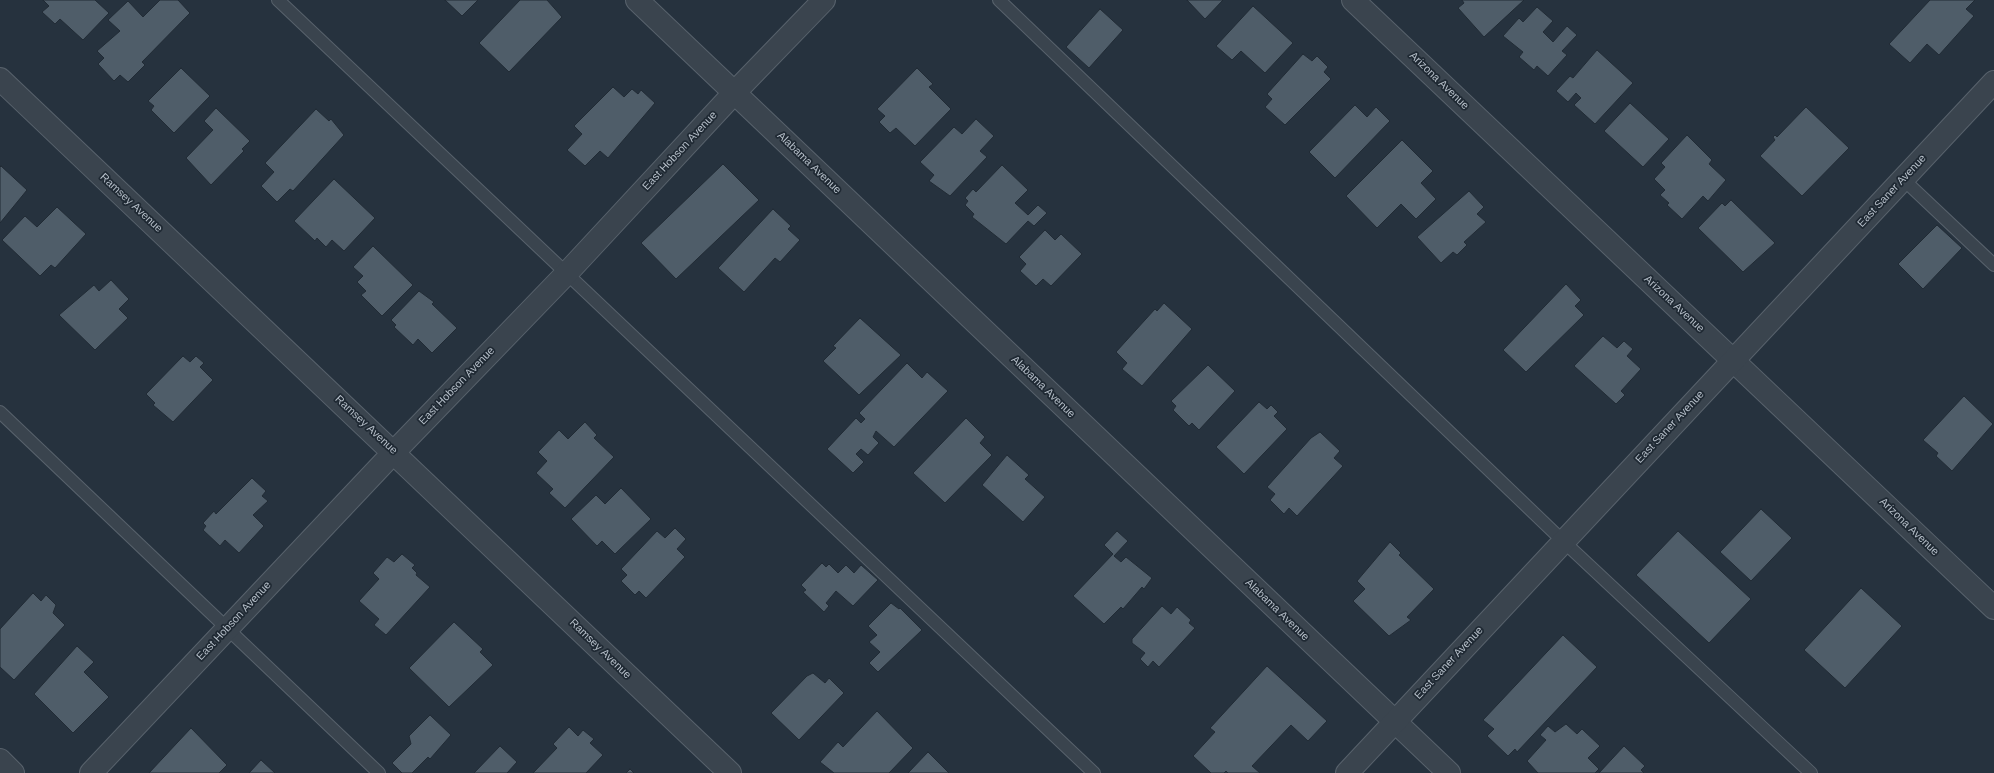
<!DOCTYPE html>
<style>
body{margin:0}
canvas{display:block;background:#26323e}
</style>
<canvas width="1994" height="773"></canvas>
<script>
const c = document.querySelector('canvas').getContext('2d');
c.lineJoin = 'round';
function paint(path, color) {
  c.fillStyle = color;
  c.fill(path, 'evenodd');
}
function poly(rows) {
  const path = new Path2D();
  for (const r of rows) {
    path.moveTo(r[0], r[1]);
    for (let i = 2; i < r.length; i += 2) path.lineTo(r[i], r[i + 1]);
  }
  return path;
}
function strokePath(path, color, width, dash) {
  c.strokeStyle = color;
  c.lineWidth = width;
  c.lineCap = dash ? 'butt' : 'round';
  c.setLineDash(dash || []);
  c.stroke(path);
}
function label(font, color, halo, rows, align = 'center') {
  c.font = font + ' Arial,sans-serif';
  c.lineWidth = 3.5;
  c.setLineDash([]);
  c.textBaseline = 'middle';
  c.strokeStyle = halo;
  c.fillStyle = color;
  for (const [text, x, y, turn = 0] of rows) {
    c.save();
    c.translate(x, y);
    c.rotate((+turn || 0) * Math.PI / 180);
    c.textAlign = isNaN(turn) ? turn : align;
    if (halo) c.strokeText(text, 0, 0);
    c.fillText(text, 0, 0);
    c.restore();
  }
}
const building = poly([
 [43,0,95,0,109,13,83,40,60,19,55,24,42,12,49,6,43,0],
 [160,0,178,0,190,13,142,62,145,65,128,82,120,75,114,81,98,64,104,58,97,51,120,31,108,20,128,1,143,17,160,0],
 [445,0,478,0,462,16,445,0],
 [520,0,547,0,562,17,509,72,479,43,520,0],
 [1187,0,1223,0,1205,19,1187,0],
 [1462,0,1524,0,1484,37,1458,8,1464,3,1462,0],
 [1930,0,1975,0,1966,9,1974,16,1939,55,1927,44,1910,63,1889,44,1930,0],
 [1253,6,1293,43,1265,73,1241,51,1232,60,1216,46,1253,6],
 [1537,7,1553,21,1543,32,1553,42,1567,26,1577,35,1562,51,1567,55,1548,76,1537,66,1534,70,1519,57,1523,52,1503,36,1519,18,1523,22,1537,7],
 [1100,9,1123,30,1089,68,1066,47,1100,9],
 [1597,50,1633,83,1595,124,1574,105,1581,98,1576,93,1568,102,1556,91,1570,76,1573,78,1597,50],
 [1303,54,1312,61,1317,56,1328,67,1324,72,1331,79,1285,125,1265,107,1272,99,1267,94,1303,54],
 [181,68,210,96,174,133,151,110,154,106,148,101,181,68],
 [917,68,933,84,929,87,951,109,915,146,896,128,890,133,879,122,885,116,877,109,917,68],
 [613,87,624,97,632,89,638,94,641,90,655,103,608,158,600,151,585,166,567,150,582,134,574,126,613,87],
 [1630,103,1669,139,1643,167,1604,131,1630,103],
 [1355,105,1367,117,1376,107,1390,121,1335,178,1309,152,1355,105],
 [1806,107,1849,148,1802,196,1760,156,1775,140,1773,137,1775,135,1777,137,1806,107],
 [216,108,250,141,242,149,244,151,211,185,186,158,213,130,204,121,216,108],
 [316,109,329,121,331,119,344,135,293,191,290,189,277,202,261,186,274,172,265,163,316,109],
 [976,119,994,136,980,151,987,157,950,196,929,181,934,175,920,162,954,127,962,134,976,119],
 [1687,135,1712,160,1709,164,1726,180,1708,201,1703,196,1682,219,1667,205,1669,203,1660,195,1665,190,1654,179,1665,167,1661,163,1687,135],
 [1402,140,1433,171,1421,183,1436,199,1416,219,1401,204,1377,228,1346,196,1402,140],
 [723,164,759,200,676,279,641,243,723,164],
 [1002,165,1028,190,1015,203,1028,215,1038,205,1047,213,1034,226,1028,221,1006,244,972,217,974,214,965,205,968,201,965,198,973,189,976,192,1002,165],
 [1,166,27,190,0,223,0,167,1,166],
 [334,179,375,218,344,251,332,240,326,247,317,238,315,241,294,221,334,179],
 [1469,191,1484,207,1477,214,1486,222,1464,242,1467,245,1457,255,1453,252,1441,263,1417,237,1469,191],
 [1731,200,1775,243,1743,272,1698,228,1722,203,1725,206,1731,200],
 [57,207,86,234,55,268,51,265,40,276,2,240,25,216,37,227,57,207],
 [773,209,791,226,788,229,800,240,780,262,775,258,744,292,718,268,773,209],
 [1937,225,1962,248,1923,289,1898,264,1937,225],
 [1045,230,1055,240,1061,234,1082,254,1051,286,1043,279,1036,286,1020,271,1026,264,1019,257,1045,230],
 [373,246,413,285,382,316,361,295,366,291,357,282,363,276,353,267,373,246],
 [111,280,129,299,119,309,128,318,95,350,59,315,94,285,99,291,111,280],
 [1566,284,1581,300,1575,306,1584,315,1526,372,1503,350,1566,284],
 [419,291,434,302,432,304,457,328,432,353,418,339,413,345,394,327,396,325,391,320,419,291],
 [1164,303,1192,329,1142,386,1122,369,1127,363,1116,352,1155,309,1157,311,1164,303],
 [860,318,901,355,859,395,823,361,836,348,833,346,860,318],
 [1603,336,1617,348,1624,341,1633,349,1627,356,1641,369,1621,391,1625,395,1616,404,1574,366,1603,336],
 [183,356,190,362,196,356,204,363,200,367,213,380,173,422,153,405,155,403,146,394,183,356],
 [907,363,922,378,927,372,948,391,894,447,876,431,873,437,879,443,868,455,861,449,856,454,864,462,853,473,827,449,856,418,861,423,865,419,859,413,907,363],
 [1208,365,1235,391,1199,430,1192,423,1189,426,1173,410,1176,406,1171,401,1208,365],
 [1964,396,1993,424,1952,471,1936,456,1938,453,1923,440,1964,396],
 [1259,402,1267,409,1271,405,1278,412,1274,416,1287,429,1244,474,1216,447,1259,402],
 [966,418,985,437,980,443,992,455,945,503,913,473,966,418],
 [585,422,597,435,594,438,614,457,565,508,549,493,553,489,536,473,547,461,538,452,559,430,568,439,585,422],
 [1320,432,1340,451,1334,458,1343,466,1297,516,1289,508,1284,514,1270,500,1275,494,1267,487,1311,438,1320,432],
 [1007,455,1029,475,1025,479,1045,497,1023,522,982,485,1007,455],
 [252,478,266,491,262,496,268,501,253,515,264,526,239,553,225,540,220,546,203,530,206,526,203,523,214,511,216,514,252,478],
 [621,488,651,519,615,554,602,541,597,546,571,519,596,495,605,504,621,488],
 [1761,509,1792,538,1751,581,1720,552,1761,509],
 [675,528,686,539,677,549,685,557,646,598,639,591,635,595,621,581,627,575,621,569,657,531,665,538,675,528],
 [1117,531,1128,541,1114,556,1121,562,1126,557,1152,578,1144,589,1142,587,1123,609,1121,607,1104,624,1073,596,1113,554,1104,545,1117,531],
 [1678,531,1751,599,1709,643,1636,575,1678,531],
 [1390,542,1401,553,1399,555,1434,589,1407,617,1411,620,1389,636,1353,601,1365,589,1357,581,1390,542],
 [402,554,415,565,412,568,417,573,416,575,430,587,386,635,374,625,379,619,359,601,379,579,373,573,387,557,394,562,402,554],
 [822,563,826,567,829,564,838,573,846,565,854,573,861,565,878,580,853,606,836,591,826,603,829,606,824,612,803,592,806,590,801,585,822,563],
 [1861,588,1902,626,1845,688,1804,650,1861,588],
 [33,593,41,601,46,595,56,605,53,613,65,625,14,680,0,667,0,629,33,593],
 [891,603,899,609,900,608,922,630,878,672,869,663,880,652,869,642,877,635,868,626,891,603],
 [1162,606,1171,614,1177,607,1191,620,1189,623,1195,628,1159,667,1153,661,1148,667,1140,659,1145,653,1132,643,1132,639,1162,606],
 [454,622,483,649,480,652,493,665,449,707,409,668,454,622],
 [1563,635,1597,667,1517,752,1515,749,1508,756,1487,736,1494,729,1483,720,1563,635],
 [77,646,94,662,84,672,109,697,73,733,34,694,77,646],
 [1267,666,1327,721,1308,741,1291,725,1252,766,1260,773,1228,773,1226,771,1224,773,1211,773,1193,756,1215,732,1210,728,1267,666],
 [813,673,825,683,829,678,844,693,799,740,771,713,807,676,813,673],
 [877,711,913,748,889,773,834,773,820,762,838,742,843,747,877,711],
 [430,715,451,735,430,759,428,757,412,773,402,773,392,763,411,744,409,736,430,715],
 [1566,724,1577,734,1582,729,1600,746,1588,758,1599,769,1595,773,1538,773,1527,761,1546,740,1540,735,1548,726,1555,732,1566,724],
 [569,727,578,736,583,730,594,739,590,743,603,755,586,773,533,773,557,748,553,744,569,727],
 [191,728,227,765,219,773,149,773,191,728],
 [500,746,517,762,507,773,474,773,500,746],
 [1624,746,1645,766,1641,770,1644,773,1599,773,1624,746],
 [928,752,949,773,908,773,928,752],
 [261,760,275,773,249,773,261,760],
 [630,769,634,773,626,773,630,769]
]);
paint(building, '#4f5d69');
strokePath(building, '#212b35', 1);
const service = poly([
 [278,0,1094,773],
 [999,0,1563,541,1811,773],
 [1904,180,1994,265],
 [0,412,379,773]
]);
const minor = poly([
 [637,0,1449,773],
 [1353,0,1994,608],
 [0,79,730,773],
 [0,760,13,773],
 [91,773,394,452,566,274,735,92,824,0]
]);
const tertiary = poly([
 [1347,773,1994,82]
]);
strokePath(service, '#58626c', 14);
strokePath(minor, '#58626c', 24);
strokePath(tertiary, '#58626c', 24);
strokePath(service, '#3a444e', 12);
strokePath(minor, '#3a444e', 22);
strokePath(tertiary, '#3a444e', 22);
label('11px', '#b6bfc9', '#1f2933', [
 ["Arizona Avenue",1439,81,44],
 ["East Hobson Avenue",680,151,-47],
 ["Alabama Avenue",809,163,44],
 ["East Saner Avenue",1892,191,-47],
 ["Ramsey Avenue",131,203,43],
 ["Arizona Avenue",1674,304,43],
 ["East Hobson Avenue",457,386,-46],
 ["Alabama Avenue",1043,387,44],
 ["Ramsey Avenue",366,425,43],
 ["East Saner Avenue",1670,427,-47],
 ["Arizona Avenue",1909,527,44],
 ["Alabama Avenue",1277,610,44],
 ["East Hobson Avenue",234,621,-47],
 ["Ramsey Avenue",600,649,44],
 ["East Saner Avenue",1449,663,-47]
]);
</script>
